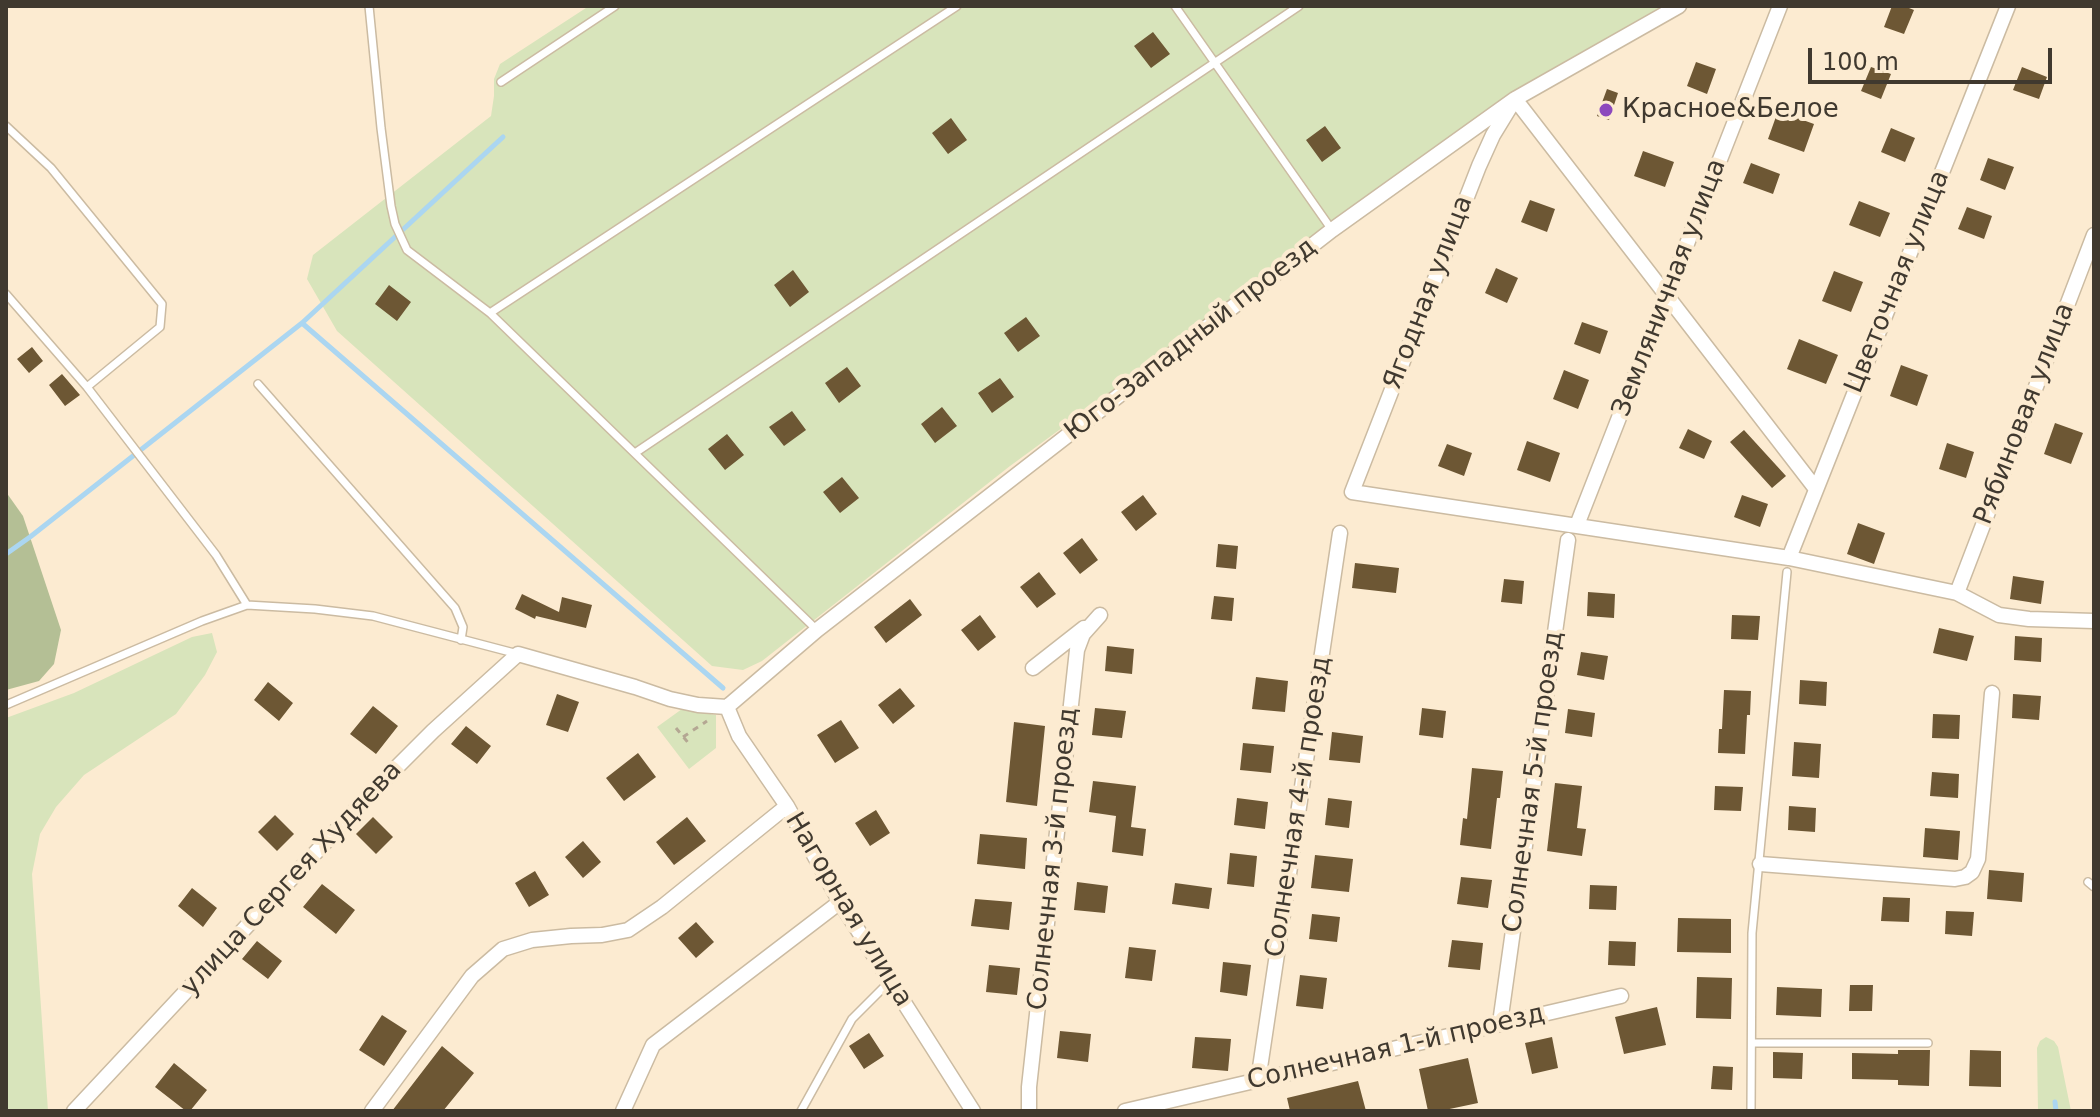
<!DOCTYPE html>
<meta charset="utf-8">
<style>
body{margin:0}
#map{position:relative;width:2100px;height:1117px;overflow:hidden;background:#fcebd1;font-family:"DejaVu Sans",sans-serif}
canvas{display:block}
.frame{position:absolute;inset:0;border:8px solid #40392f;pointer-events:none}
.scale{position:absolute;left:1808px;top:48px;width:244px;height:36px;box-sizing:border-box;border:4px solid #40392f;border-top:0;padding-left:10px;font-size:24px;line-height:28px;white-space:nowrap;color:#40392f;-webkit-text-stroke:6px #fcebd1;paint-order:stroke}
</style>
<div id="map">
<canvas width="2100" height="1117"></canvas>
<div class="frame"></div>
<div class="scale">100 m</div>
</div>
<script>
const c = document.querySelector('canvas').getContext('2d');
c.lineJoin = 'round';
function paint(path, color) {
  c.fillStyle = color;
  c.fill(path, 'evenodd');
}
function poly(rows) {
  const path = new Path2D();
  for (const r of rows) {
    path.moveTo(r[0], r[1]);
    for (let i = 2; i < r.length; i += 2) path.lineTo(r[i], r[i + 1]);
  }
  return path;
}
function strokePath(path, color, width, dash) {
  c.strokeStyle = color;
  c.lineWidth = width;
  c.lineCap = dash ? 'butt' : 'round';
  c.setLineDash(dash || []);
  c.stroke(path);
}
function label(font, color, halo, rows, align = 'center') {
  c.font = font + ' "DejaVu Sans",sans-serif';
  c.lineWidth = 8;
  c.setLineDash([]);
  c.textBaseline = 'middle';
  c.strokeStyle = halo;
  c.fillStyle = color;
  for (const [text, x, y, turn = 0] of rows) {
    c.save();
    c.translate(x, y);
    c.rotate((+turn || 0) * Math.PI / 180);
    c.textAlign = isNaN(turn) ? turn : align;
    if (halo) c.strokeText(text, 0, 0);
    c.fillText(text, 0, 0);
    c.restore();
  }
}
paint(poly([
 [589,6,1665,6,1512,98,1010,466,762,661,743,670,712,666,337,331,307,279,313,255,491,116,494,96,494,79,500,64],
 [212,633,217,652,205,675,176,714,84,775,56,807,40,834,32,874,48,1111,6,1111,6,718,74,693,192,637],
 [682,709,716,715,716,748,689,769,657,727],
 [2046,1037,2054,1041,2058,1047,2071,1111,2038,1111,2037,1048,2040,1041]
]), '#d8e4bb');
paint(poly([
 [6,492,23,516,61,630,54,664,39,681,6,690]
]), '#b4bf95');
strokePath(poly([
 [302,323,723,688],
 [6,554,30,537,302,323,503,137],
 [2055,1102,2056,1111]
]), '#abd6f1', 5);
paint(poly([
 [1892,6,1904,6,1914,10,1904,34,1884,27],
 [1153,32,1170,54,1151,68,1134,46],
 [1696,62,1716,69,1707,94,1687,86],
 [1871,67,1891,74,1881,99,1861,91],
 [2022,67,2047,77,2039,99,2013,90],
 [1607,89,1618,93,1609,120,1597,116],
 [1778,111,1814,124,1804,152,1768,139],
 [951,118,967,140,948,154,932,133],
 [1325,126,1341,148,1322,162,1306,140],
 [1891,128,1915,138,1905,162,1881,152],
 [1643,151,1674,162,1665,187,1634,176],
 [1988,158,2014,167,2005,190,1980,180],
 [1751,163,1780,174,1773,194,1743,183],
 [1530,200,1555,209,1547,232,1521,222],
 [1859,201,1890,213,1880,237,1849,225],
 [1967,207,1992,216,1984,239,1958,229],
 [1496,268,1518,278,1507,303,1485,293],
 [793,270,809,292,790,307,774,285],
 [1834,271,1863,282,1851,312,1822,301],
 [389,285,411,302,397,321,375,304],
 [1026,317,1040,336,1018,352,1004,333],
 [1582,322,1608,331,1600,354,1574,344],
 [1799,339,1838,355,1826,384,1787,369],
 [32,347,43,361,29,373,17,359],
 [1901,365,1928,375,1917,406,1890,396],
 [847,367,861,386,839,403,825,383],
 [1564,370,1589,380,1578,409,1553,399],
 [62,374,80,395,65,406,49,385],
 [1000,378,1014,397,992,413,978,393],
 [942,407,957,426,935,443,921,424],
 [792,411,806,430,784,446,769,427],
 [2055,423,2083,433,2071,464,2044,454],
 [1688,429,1712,441,1704,459,1679,448],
 [1744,430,1786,476,1772,488,1730,442],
 [727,434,744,455,725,470,708,449],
 [1527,441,1560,453,1550,482,1517,470],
 [1947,443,1974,452,1966,478,1939,469],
 [1447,444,1472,453,1464,476,1438,466],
 [842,477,859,498,840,513,823,492],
 [1143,495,1157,514,1136,531,1121,512],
 [1742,495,1768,504,1760,527,1734,517],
 [1858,523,1885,533,1874,564,1847,554],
 [1082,538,1098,560,1080,574,1063,553],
 [1218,544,1238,546,1236,569,1216,567],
 [1355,563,1399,568,1396,593,1352,588],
 [1039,572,1056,594,1037,608,1020,587],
 [2013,576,2044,581,2041,604,2010,599],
 [1504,579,1524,581,1522,604,1501,602],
 [1588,592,1615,594,1614,618,1587,616],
 [522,594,559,612,562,597,592,605,586,628,536,616,535,619,515,609],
 [1214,596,1234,598,1232,621,1211,619],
 [910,599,922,615,886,643,874,627],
 [980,615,996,637,978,651,961,630],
 [1732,615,1760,616,1758,640,1731,639],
 [1939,628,1974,636,1967,661,1933,653],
 [2015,636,2042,638,2041,662,2014,660],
 [1107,646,1134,649,1132,674,1105,671],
 [1581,652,1608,656,1604,680,1577,675],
 [1256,677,1288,681,1285,712,1252,709],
 [1800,680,1827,682,1826,706,1799,704],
 [268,682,293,703,279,721,254,700],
 [900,688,915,706,893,724,878,705],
 [1724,690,1751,691,1750,715,1747,715,1745,754,1718,753,1719,729,1722,729],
 [557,694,579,702,568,732,546,725],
 [2013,694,2041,696,2039,720,2012,718],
 [373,706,398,726,376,754,350,734],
 [1095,708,1126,711,1122,738,1092,735],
 [1422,708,1446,711,1443,738,1419,735],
 [1568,709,1595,713,1592,737,1565,733],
 [1933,714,1960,715,1959,739,1932,738],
 [841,720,859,748,835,763,817,735],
 [1014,722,1045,726,1037,806,1006,802],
 [466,726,491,746,477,764,451,744],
 [1332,732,1363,736,1360,763,1329,760],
 [1794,742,1821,744,1819,778,1792,776],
 [1243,743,1274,746,1271,773,1240,770],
 [638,753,656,777,624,801,606,778],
 [1472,768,1503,771,1500,798,1497,798,1491,849,1460,845,1463,818,1467,819],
 [1932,772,1959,774,1958,798,1930,796],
 [1093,781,1136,786,1131,827,1146,829,1143,856,1112,852,1116,816,1089,812],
 [1555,783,1582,786,1577,828,1586,829,1582,856,1547,851],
 [1715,786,1743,787,1741,811,1714,810],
 [1237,798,1268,802,1265,829,1234,825],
 [1328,798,1352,801,1349,828,1325,825],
 [1789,806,1816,808,1815,832,1788,830],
 [876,810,890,833,870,846,855,823],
 [275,815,294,834,277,851,258,832],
 [373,817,393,837,376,854,356,834],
 [687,817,706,841,674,865,656,842],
 [1925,828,1960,831,1958,860,1923,857],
 [980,834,1027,838,1025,869,977,864],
 [583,841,601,862,583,878,565,857],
 [1230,853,1257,856,1254,887,1227,884],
 [1315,855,1353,859,1349,892,1311,888],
 [1989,870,2024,873,2022,902,1987,899],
 [535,871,549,895,529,907,515,883],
 [1461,877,1492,880,1488,908,1457,904],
 [1077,882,1108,886,1105,913,1074,910],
 [1175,883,1212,888,1209,909,1172,904],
 [322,884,355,910,336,934,303,907],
 [1590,885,1617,886,1616,910,1589,909],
 [192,888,217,908,203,927,178,906],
 [1883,897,1910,898,1909,922,1881,921],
 [975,899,1012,902,1009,930,971,926],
 [1946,911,1974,912,1972,936,1945,934],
 [1312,914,1340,917,1337,942,1309,939],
 [1678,918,1731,919,1731,953,1677,952],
 [696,922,714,942,696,958,678,938],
 [1452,940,1483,943,1480,970,1448,967],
 [257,941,282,961,268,979,242,959],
 [1609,941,1636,942,1635,966,1608,965],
 [1129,947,1156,950,1152,981,1125,978],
 [1223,962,1251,965,1247,996,1220,992],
 [989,965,1020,968,1017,995,986,992],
 [1300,975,1327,978,1323,1009,1296,1006],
 [1697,977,1732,978,1731,1019,1696,1018],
 [1850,985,1873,985,1872,1011,1849,1011],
 [1777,987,1822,989,1821,1017,1776,1015],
 [1657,1007,1666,1045,1624,1054,1615,1017],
 [382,1015,407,1031,384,1066,359,1050],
 [1060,1031,1091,1034,1088,1062,1057,1058],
 [869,1033,884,1056,864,1069,849,1046],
 [1195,1037,1231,1039,1228,1071,1192,1068],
 [1552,1037,1558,1068,1532,1074,1525,1043],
 [442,1046,474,1073,443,1111,392,1111],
 [1898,1050,1930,1050,1929,1086,1898,1085,1898,1080,1852,1079,1852,1053,1898,1054],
 [1970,1050,2001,1051,2001,1087,1969,1086],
 [1773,1052,1803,1053,1802,1079,1773,1078],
 [1468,1058,1478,1103,1440,1111,1428,1111,1419,1069],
 [174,1063,207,1090,190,1111,186,1111,155,1087],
 [1713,1066,1733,1067,1732,1090,1711,1089],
 [1358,1081,1366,1111,1290,1111,1287,1098]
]), '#6d5734');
const lane = poly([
 [369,6,381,128,391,206,395,224,407,250,490,313,817,630],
 [1175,6,1332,230],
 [501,82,615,6],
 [6,126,51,168,162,304,160,327,87,387],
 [6,294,87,387,216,555,247,605],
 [490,313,957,6],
 [258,384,455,608,463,627,461,640],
 [635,453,1299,6],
 [6,705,202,621,247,605,315,609,373,616,518,654],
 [2088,882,2094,887],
 [1752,1043,1928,1043],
 [801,1111,852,1019,889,982],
 [1751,1111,1752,933,1787,572]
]);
const street = poly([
 [1816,489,1515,99,1493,135,1479,166,1352,492,1789,558,1957,593,1999,615,2029,619,2094,621],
 [1577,525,1780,6],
 [1789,558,2008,6],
 [1957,593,2094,235],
 [1033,668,1084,628],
 [727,707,817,630,1332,230,1515,99,1679,6],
 [727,707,739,736,787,806,840,902,973,1111],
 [1760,864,1955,879,1965,877,1972,872,1978,859,1992,693],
 [1500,1023,1568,540],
 [1258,1081,1340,533],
 [74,1111,376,788,433,731,518,654,635,687,670,699,698,705,727,707],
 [372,1111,472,976,503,949,532,940,571,936,602,935,628,930,662,907,787,806],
 [623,1111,653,1045,840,902],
 [1029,1111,1029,1087,1077,650,1083,634,1100,615],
 [1125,1111,1621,996]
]);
strokePath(lane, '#cbbba2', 10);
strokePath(street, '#cbbba2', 17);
strokePath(poly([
 [676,728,690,745],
 [683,737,707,721]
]), '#b4a793', 3, [6, 6]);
strokePath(lane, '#fff', 7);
strokePath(street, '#fff', 14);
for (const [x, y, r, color] of [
 [1606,110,8,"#8c49bd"]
]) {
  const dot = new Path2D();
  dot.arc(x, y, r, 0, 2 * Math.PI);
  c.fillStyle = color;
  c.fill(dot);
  strokePath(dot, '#fcebd1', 3);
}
label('26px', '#40392f', '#fcebd1', [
 ["Красное&Белое",1622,110]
], 'left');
label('26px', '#40392f', '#fcebd1', [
 ["Цветочная улица",1898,282,-68],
 ["Земляничная улица",1670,288,-69],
 ["Ягодная улица",1429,293,-69],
 ["Юго-Западный проезд",1191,340,-38],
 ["Рябиновая улица",2025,414,-69],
 ["Солнечная 5-й проезд",1534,782,-82],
 ["Солнечная 4-й проезд",1299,807,-81],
 ["Солнечная 3-й проезд",1054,859,-84],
 ["улица Сергея Худяева",292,879,-47],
 ["Нагорная улица",848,910,59],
 ["Солнечная 1-й проезд",1396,1048,-13]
]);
</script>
